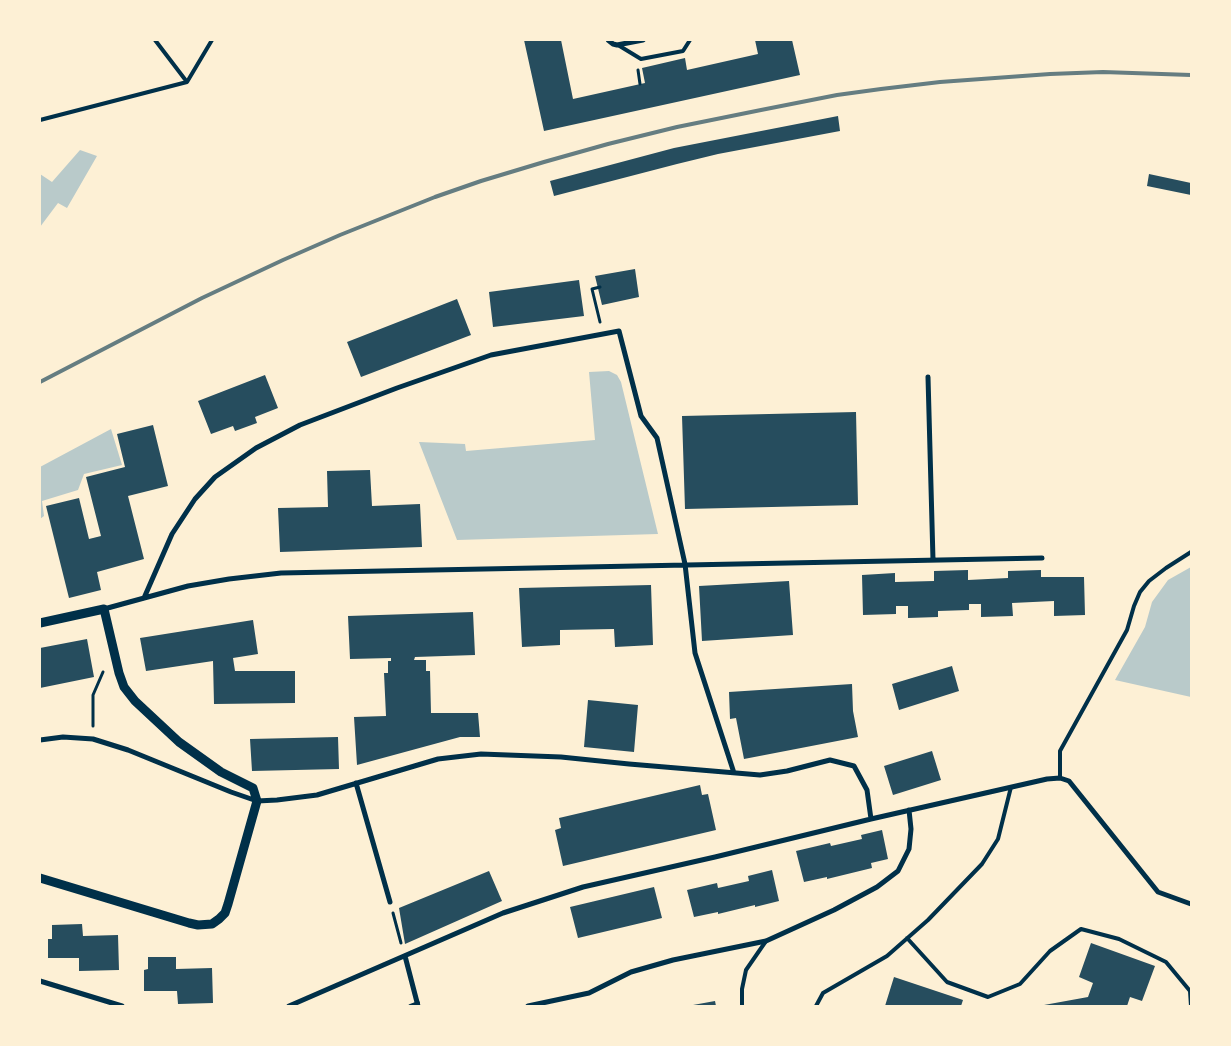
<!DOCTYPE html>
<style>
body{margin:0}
#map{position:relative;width:1231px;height:1046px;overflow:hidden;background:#fdf0d5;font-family:Mulish,sans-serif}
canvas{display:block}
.frame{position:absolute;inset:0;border:41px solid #fdf0d5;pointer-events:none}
</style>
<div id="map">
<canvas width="1231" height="1046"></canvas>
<div class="frame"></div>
</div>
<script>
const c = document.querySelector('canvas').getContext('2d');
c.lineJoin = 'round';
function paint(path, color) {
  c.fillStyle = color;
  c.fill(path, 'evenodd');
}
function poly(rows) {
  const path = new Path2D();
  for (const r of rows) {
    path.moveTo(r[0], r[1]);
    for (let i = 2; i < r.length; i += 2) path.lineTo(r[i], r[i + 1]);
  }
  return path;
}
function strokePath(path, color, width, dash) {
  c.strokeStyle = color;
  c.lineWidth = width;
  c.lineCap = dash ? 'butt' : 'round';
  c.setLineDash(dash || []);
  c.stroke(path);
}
paint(poly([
 [80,150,97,156,67,208,58,203,40,227,40,174,52,182],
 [609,371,617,375,621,382,658,534,457,540,419,442,465,444,466,451,595,440,589,372],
 [111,429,122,465,84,474,78,490,42,501,44,516,40,519,40,467],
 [1191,567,1191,697,1115,680,1145,627,1152,602,1168,580]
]), '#b9caca');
paint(poly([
 [524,40,561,40,573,99,645,83,642,68,685,58,687,70,758,54,755,40,792,40,800,75,544,131],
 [838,116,840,131,718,154,677,164,554,196,550,181,674,148],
 [1149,174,1191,183,1191,195,1147,186],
 [635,269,639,297,602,305,595,276],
 [579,280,584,316,493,327,489,292],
 [457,299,471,335,361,377,347,342],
 [265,375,278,408,255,417,257,423,235,431,233,426,211,434,198,401],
 [856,412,858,505,685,509,682,416],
 [153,425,168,486,128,496,144,559,97,572,101,590,69,598,46,506,79,498,89,539,101,536,86,477,125,467,117,434],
 [370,470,372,506,420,504,422,547,280,552,278,508,328,507,327,471],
 [968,570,968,580,1008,578,1008,571,1041,570,1041,577,1084,577,1085,615,1054,616,1054,601,1012,603,1013,616,981,617,981,604,969,604,969,610,938,611,938,617,908,618,908,606,896,606,896,614,863,615,862,575,895,573,895,582,934,581,934,571],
 [789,581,793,635,702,641,699,586],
 [651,585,653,645,615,647,614,629,560,630,560,645,522,647,519,588],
 [473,612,475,655,415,657,414,660,426,660,426,671,430,671,431,713,478,713,480,737,460,737,357,765,354,717,386,716,384,673,388,673,388,661,391,661,391,658,350,659,348,616],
 [253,620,258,654,233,658,235,671,295,671,295,703,214,704,213,661,146,671,140,638],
 [87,639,94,677,40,688,40,648],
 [952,666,959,691,899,710,892,684],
 [852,684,853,711,858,737,744,759,736,718,730,719,729,692],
 [588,700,638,705,634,752,584,747],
 [338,737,339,769,252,771,250,739],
 [932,751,941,780,893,795,884,766],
 [700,785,702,795,708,794,716,830,563,866,555,830,561,828,559,818],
 [882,830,888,859,871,863,872,868,827,879,827,877,804,882,796,851,830,843,831,846,862,839,861,835],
 [772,870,779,901,755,907,755,905,718,914,718,912,694,917,687,890,717,883,718,888,749,881,748,876],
 [489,871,502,901,405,944,399,908],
 [654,887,662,918,578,938,570,907],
 [82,924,83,936,118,935,119,970,79,971,79,958,48,958,48,939,52,939,52,925],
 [1091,943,1155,966,1142,1001,1130,997,1127,1006,1044,1006,1044,1005,1088,997,1093,983,1079,977],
 [148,957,176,957,176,969,212,968,213,1003,178,1004,177,991,144,991,144,970,148,969],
 [894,977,963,1000,961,1006,885,1006],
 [715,1001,716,1006,693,1006,693,1005]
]), '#264d5e');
strokePath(poly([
 [638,70,640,84],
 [600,322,592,289,600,287],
 [93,726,93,695,103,672],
 [393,913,401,943]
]), '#003049', 3);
strokePath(poly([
 [155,40,187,82],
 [618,45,641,59,683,51,690,40],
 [40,120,187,82,212,40],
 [1060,778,1060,751,1127,630,1134,606,1140,592,1149,581,1166,568,1191,552],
 [907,938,947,982,988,997,1020,984,1050,951,1081,929,1119,939,1166,962,1190,991,1191,1006],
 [410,1006,418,1003],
 [742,1006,742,989,746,970,766,941],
 [816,1006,823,993,887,956,928,920,982,864,998,839,1011,787]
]), '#003049', 4);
strokePath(poly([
 [608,40,613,44,617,45,643,40],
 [928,377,933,560],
 [144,598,172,534,195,499,215,477,256,448,300,425,397,388,491,355,619,331,641,416,657,438,685,564,695,653,734,773],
 [104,609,188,586,229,579,281,573,1042,558],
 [40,740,63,737,93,739,128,750,231,792,257,801,277,800,317,795,438,759,481,754,561,757,629,764,760,775,787,771,830,760,854,766,867,790,871,819],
 [356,783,390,902],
 [405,956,418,1006],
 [40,981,122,1006],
 [289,1006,503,913,583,887,715,857,871,819,1047,779,1060,778,1069,781,1158,892,1191,904],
 [528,1006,589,993,631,972,673,960,766,941,834,910,877,887,898,871,909,849,911,829,909,810]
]), '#003049', 5);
strokePath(poly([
 [40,623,104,609,119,673,124,687,135,701,179,742,221,772,253,788,257,801,228,904,225,913,219,919,212,924,198,925,189,923,40,878]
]), '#003049', 9);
strokePath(poly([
 [40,382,202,298,283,260,340,235,435,197,481,181,544,162,608,144,677,127,761,110,837,95,881,89,940,82,1050,74,1103,72,1191,75]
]), '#657d81', 4);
</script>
